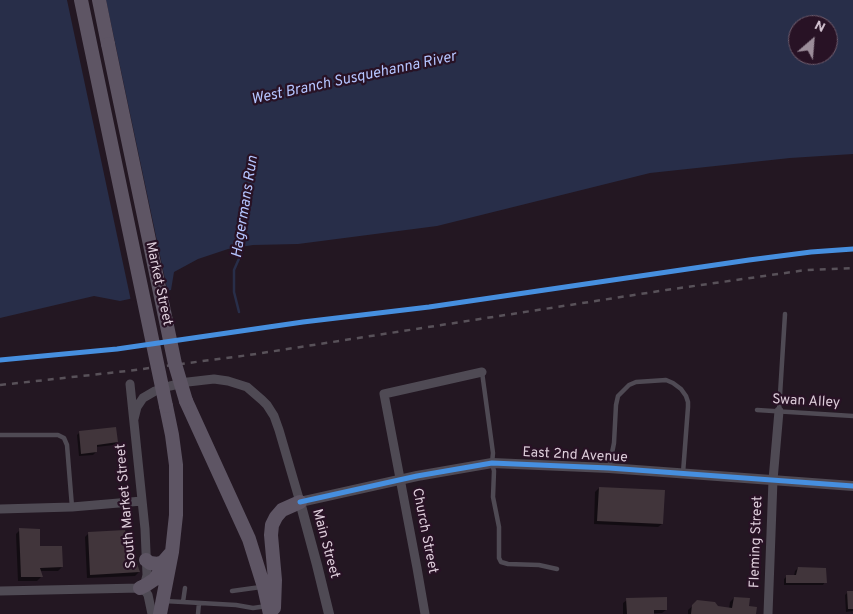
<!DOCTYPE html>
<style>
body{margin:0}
#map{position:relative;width:853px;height:614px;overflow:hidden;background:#231722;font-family:Overpass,sans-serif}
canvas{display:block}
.north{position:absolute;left:788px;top:15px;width:50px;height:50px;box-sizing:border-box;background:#281225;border:1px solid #705d6d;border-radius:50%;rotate:27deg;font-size:14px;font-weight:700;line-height:20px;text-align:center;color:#ddcdda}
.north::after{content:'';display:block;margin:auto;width:18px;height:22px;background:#9c8d9a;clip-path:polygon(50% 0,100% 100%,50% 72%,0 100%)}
</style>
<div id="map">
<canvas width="853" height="614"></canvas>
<div class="north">N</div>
</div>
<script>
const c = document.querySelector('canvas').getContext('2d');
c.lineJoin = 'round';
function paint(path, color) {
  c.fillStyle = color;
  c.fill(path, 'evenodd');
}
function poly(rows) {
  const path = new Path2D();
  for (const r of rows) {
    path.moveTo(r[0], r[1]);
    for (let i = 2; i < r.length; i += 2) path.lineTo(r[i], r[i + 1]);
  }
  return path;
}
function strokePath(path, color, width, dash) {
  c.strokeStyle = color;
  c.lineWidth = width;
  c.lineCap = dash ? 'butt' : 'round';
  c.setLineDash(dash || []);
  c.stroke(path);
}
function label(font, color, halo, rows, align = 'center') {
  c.font = font + ' Overpass,sans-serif';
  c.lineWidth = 4.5;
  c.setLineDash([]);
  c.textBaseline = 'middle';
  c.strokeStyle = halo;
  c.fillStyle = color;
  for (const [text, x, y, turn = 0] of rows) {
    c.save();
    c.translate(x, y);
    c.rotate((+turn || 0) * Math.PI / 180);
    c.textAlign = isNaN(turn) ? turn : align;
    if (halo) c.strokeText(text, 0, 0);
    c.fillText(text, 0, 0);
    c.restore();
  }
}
paint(poly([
 [0,0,853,0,853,154,790,158,650,173,437,226,298,244,253,245,228,249,198,259,174,272,171,290,120,301,94,296,0,318],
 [798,25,828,25,828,55,798,55]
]), '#282e49');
paint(poly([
 [67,0,106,0,168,293,131,301]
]), '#231722');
paint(poly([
 [80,432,117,442,114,445,96,447,96,452,93,455,79,456,77,435],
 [599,488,662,524,658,527,594,524,595,492],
 [20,530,62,567,58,571,40,571,41,577,37,581,18,581,16,534],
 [89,533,139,572,135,576,87,578,85,537],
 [798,568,825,582,823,585,784,585,784,579,787,576,794,576,795,571],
 [848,592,853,592,853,611,846,612,845,595],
 [734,598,747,607,754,614,688,614,688,610,697,602,718,607,729,609,730,602],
 [627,600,666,610,662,613,623,614,623,603]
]), '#0007');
strokePath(poly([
 [239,312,234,292,234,270,241,254,243,245]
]), '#282e49', 2.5);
paint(poly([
 [116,427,118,442,97,445,97,452,81,454,79,431],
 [599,487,665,490,663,524,597,521],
 [19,528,40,529,40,546,62,546,63,567,40,568,43,577,21,577],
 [125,530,140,572,90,575,88,532],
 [798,567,826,568,827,583,786,583,786,575,796,575],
 [847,591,853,591,853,609,848,609],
 [667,597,667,610,654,610,654,614,627,614,626,598],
 [734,597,750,598,749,606,757,607,756,614,691,614,692,605,697,600,715,602,718,606,732,608]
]), '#41353b');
strokePath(poly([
 [482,372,493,453,492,463,494,471,493,497,499,527,499,558,501,562,508,564,539,565,557,569],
 [757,410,853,416],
 [779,411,785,314],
 [0,435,58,435,64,438,67,445,72,507],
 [609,468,614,443,616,405,618,396,629,385,636,382,666,380,673,383,681,389,686,396,688,402,688,407,683,473],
 [232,591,261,587],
 [164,601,183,602,185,588],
 [183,602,236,605,253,608,267,606],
 [198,614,199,603]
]), '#4f4a54', 4.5);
strokePath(poly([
 [130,384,145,529,147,575,145,583,142,586],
 [134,419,137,407,143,398,155,391,170,386,188,382,214,379,228,381,247,387,262,400,267,405,274,416,279,430,300,502],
 [0,509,72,507,142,501],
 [140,588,146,592,148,595,152,614],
 [0,591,140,588],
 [425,614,417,568,384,394,482,372],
 [768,614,773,480,779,411]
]), '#4f4a54', 9);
strokePath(poly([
 [329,614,317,565,300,502,417,476,492,463,609,468,853,486]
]), '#4f4a54', 10);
strokePath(poly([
 [99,0,108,44],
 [186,401,249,539,264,587,270,614],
 [146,560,150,563,158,564,163,562,170,554],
 [140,588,146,585,155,579,167,561],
 [274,608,275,580,271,535,272,525,276,517,282,510,300,502],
 [160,614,172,552,176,515,176,465,172,435,166,406]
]), '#5e5564', 14);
strokePath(poly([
 [0,385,127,371,249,355,666,290,806,270,853,268]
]), '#585159', 2.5, [6, 6]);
strokePath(poly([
 [81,0,166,406],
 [108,44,175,364,186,401]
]), '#5e5564', 14);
strokePath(poly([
 [0,360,117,349,303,322,429,307,749,260,811,252,853,249],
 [300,502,417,476,492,463,609,468,853,486]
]), '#468fdf', 5);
label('14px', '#ddcdda', '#281225', [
 ["Market Street",158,284,78],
 ["Swan Alley",806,402,3],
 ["East 2nd Avenue",575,456,3],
 ["South Market Street",127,506,-95],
 ["Church Street",424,531,79],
 ["Fleming Street",757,542,-88],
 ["Main Street",325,544,75]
]);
label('italic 15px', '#b5c4fe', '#281225', [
 ["West Branch Susquehanna River",354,79,-12],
 ["Hagermans Run",246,207,-81]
]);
</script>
